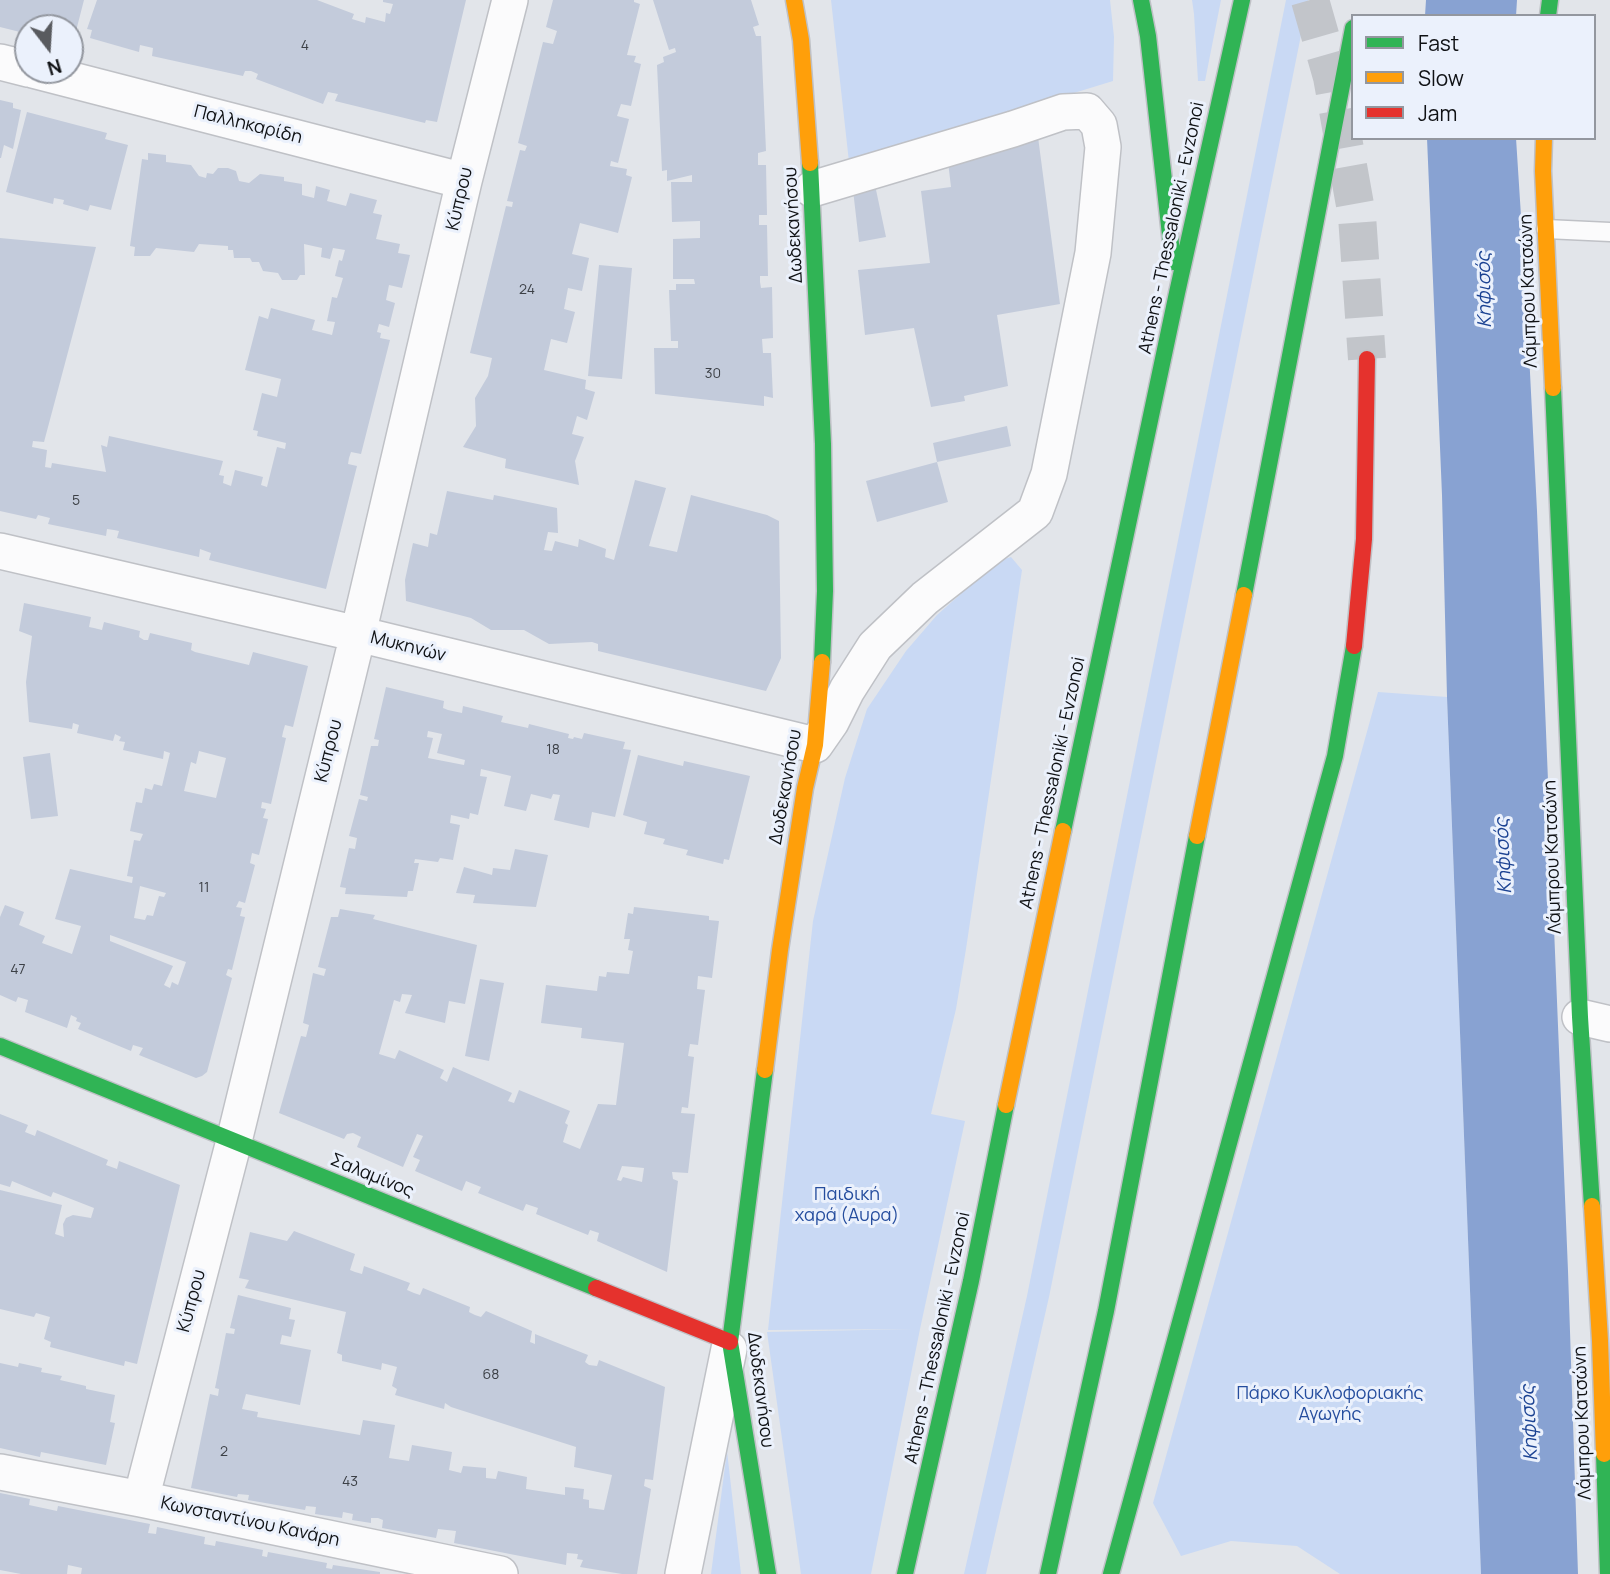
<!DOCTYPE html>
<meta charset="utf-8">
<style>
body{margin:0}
#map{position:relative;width:1610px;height:1574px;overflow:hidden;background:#e2e5ea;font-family:Manrope,sans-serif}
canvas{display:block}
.legend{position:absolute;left:1351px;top:14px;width:245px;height:126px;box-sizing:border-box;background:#ebf1fc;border:2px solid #93979f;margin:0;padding:9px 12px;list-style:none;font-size:21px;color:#0f1114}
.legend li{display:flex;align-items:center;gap:14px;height:35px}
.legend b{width:35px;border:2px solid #93979f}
.north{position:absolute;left:14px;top:14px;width:70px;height:70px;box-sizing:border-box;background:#ebf1fc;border:2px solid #93979f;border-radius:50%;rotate:163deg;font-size:19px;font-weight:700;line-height:28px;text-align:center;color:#0f1114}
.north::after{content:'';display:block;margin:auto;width:24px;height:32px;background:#595b5f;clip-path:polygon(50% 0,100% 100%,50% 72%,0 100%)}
</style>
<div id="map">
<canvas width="1610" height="1574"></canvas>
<ul class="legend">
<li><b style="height:9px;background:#30b455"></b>Fast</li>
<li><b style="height:9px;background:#ff9f0a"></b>Slow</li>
<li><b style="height:9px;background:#e5322d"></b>Jam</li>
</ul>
<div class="north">N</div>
</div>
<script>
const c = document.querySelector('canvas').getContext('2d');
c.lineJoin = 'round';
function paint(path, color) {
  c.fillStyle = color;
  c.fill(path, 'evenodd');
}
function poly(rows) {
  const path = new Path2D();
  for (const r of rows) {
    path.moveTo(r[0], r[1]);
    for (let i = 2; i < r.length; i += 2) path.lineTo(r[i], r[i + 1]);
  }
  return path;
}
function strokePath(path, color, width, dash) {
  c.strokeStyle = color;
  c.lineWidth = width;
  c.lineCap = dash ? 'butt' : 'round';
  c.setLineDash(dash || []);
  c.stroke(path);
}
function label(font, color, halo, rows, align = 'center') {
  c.font = font + ' Manrope,sans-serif';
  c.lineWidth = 6;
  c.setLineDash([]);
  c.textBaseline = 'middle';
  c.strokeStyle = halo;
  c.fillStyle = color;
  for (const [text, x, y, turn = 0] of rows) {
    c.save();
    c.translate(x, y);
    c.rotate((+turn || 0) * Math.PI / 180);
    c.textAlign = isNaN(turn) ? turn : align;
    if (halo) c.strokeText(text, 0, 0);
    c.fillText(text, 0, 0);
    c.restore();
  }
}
paint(poly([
 [831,0,1110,0,1114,37,1113,81,849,162],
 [1192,0,1221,0,1205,81,1198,81,1194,14],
 [1286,0,1308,0,1049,1297,986,1574,964,1574,1027,1296],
 [1011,557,1022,570,966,949,956,1009,931,1114,965,1121,920,1329,871,1574,801,1574,767,1332,914,1329,768,1330,813,921,845,778,867,709,906,651,937,615,990,568,1001,560],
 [1378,692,1447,697,1481,1574,1340,1574,1297,1546,1231,1541,1181,1556,1153,1503],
 [727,1451,741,1574,711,1574]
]), '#c9d9f4');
paint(poly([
 [1426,0,1517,0,1516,16,1425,16],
 [1427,138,1516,138,1526,294,1537,511,1568,1271,1578,1574,1481,1574,1447,697,1442,495]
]), '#88a2d2');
paint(poly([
 [0,0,84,0,76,31,40,22,39,28,28,28,28,34,0,27],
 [97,0,317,0,354,14,352,19,365,23,366,17,385,22,386,13,390,14,393,4,383,2,383,0,466,0,437,122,426,120,425,123,335,101,338,94,328,92,323,104,256,79,258,74,251,71,245,71,243,76,152,56,153,48,140,45,139,52,90,38,92,30,87,29],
 [553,0,634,0,634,2,640,4,627,55,636,56,634,62,641,64,631,106,621,104,617,116,629,119,618,163,611,161,610,166,627,169,626,175,632,177,618,233,580,223,572,254,589,258,582,291,568,288,564,309,575,312,567,343,551,339,544,370,586,380,585,389,595,392,587,420,577,416,572,434,584,437,575,461,579,485,505,468,506,459,463,447,476,426,475,398,488,376,492,358,470,353,506,206,512,207,513,202,507,201,520,150,525,151,527,146,518,143,543,42,553,44,557,31,546,27],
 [653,0,751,0,759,25,753,27,756,36,761,36,766,151,758,153,758,165,766,165,767,215,759,215,759,225,767,225,768,276,760,276,760,282,761,288,772,287,773,338,762,339,763,353,771,353,773,398,764,396,764,406,655,394,654,348,678,348,678,341,671,341,669,290,676,290,676,284,695,284,694,279,673,279,673,239,700,238,700,221,672,222,671,182,692,182,692,175,667,181,667,170,662,171,657,65,664,62,663,57,676,52,675,48,669,50],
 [0,100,13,103,13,108,21,110,13,149,4,145,1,158,0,158],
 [27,112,107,133,105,139,128,145,111,210,90,205,88,211,63,204,64,200,54,198,53,204,6,192],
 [1038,137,1060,304,997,315,1008,386,964,396,965,401,931,407,914,328,865,335,858,270,930,263,921,191,951,187,948,162],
 [148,153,166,155,166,162,191,165,199,176,206,178,207,173,213,174,218,168,228,168,236,171,239,181,249,183,260,174,284,177,284,181,302,184,302,195,314,198,316,186,330,190,327,201,346,206,350,193,377,200,373,213,382,215,376,239,400,244,398,253,410,255,402,288,389,285,386,300,395,303,389,327,379,324,377,332,381,333,380,338,390,340,361,454,351,452,349,458,348,464,357,466,326,589,209,560,211,553,200,549,199,557,117,538,119,531,114,530,107,529,106,536,48,524,50,518,38,515,36,519,0,511,0,238,96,247,44,442,33,441,32,447,47,450,45,467,51,468,52,463,106,472,101,445,107,447,109,436,223,461,219,475,224,476,223,483,231,486,235,470,263,477,261,485,267,487,277,447,285,449,286,443,257,436,258,431,253,430,262,393,277,397,281,379,245,370,259,316,268,319,271,308,315,320,312,330,332,335,335,322,327,321,332,297,337,298,343,278,335,276,339,260,342,261,345,250,333,248,330,259,321,257,322,248,304,244,305,275,300,275,297,280,282,280,278,273,263,271,259,262,252,262,250,258,234,258,233,250,228,250,228,246,199,244,194,252,156,248,150,256,134,256,135,247,130,246,142,159,148,160],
 [875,185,886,237,859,242,853,190],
 [599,265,632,268,622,379,588,376],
 [1007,426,1011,446,937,462,933,443],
 [937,462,948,502,877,522,866,481],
 [635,480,666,488,649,546,677,552,691,495,767,515,779,521,781,658,766,691,598,651,598,644,592,642,549,644,524,630,491,630,471,618,406,601,405,580,413,543,428,547,430,533,437,535,447,491,493,500,494,495,557,508,558,533,548,532,544,550,552,551,555,541,578,547,579,539,606,549,605,557,614,560],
 [24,603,91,617,89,627,94,628,102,630,104,622,140,631,139,637,144,640,148,640,150,633,192,643,191,650,195,652,249,665,253,652,308,666,293,727,285,725,283,732,282,737,286,738,271,804,262,802,261,808,266,809,263,818,268,819,259,855,252,853,250,863,255,865,245,903,239,901,236,907,242,908,240,916,245,917,232,970,228,969,226,975,232,978,207,1072,202,1076,196,1078,139,1055,143,1048,133,1045,131,1051,78,1029,81,1023,76,1021,77,1018,71,1015,67,1028,25,1012,28,1000,18,997,16,1002,0,995,0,917,5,905,24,912,19,925,45,936,42,943,72,954,81,926,55,919,70,869,132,883,133,877,127,876,134,840,140,841,143,834,130,831,136,802,142,803,145,788,152,790,154,784,162,786,170,753,164,751,163,759,123,750,125,742,119,741,121,737,115,734,113,741,77,733,79,725,73,723,72,729,29,722,26,682,32,636,19,631],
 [199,751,226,758,216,798,184,791,191,762,196,764],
 [140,886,166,893,164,897,159,896,153,916,147,915,145,920,134,918],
 [110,935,186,962,178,985,172,982,170,988,164,985,173,966,110,941],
 [386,687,444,701,443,708,448,710,462,713,463,706,503,716,501,722,528,728,529,724,569,734,568,738,573,739,574,737,582,739,584,733,625,742,623,749,631,750,615,817,592,812,589,828,554,820,560,795,553,794,551,799,531,794,526,811,504,806,511,776,481,769,480,776,487,777,478,815,470,813,469,819,451,815,450,823,460,825,453,860,440,858,438,862,415,859,414,863,419,863,413,891,408,891,407,897,345,894,346,888,340,887,349,848,355,849,357,838,349,836,359,799,367,801,368,797,360,795,371,746,378,746,379,740,374,739],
 [428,731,442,734,437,753,465,760,464,765,428,758,433,738,427,737],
 [50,753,58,816,31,819,23,757],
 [638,755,683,766,684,761,750,776,729,860,724,859,723,864,686,855,688,850,663,844,665,839,644,834,647,822,623,815],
 [515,849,548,855,536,907,473,903,475,895,456,893,464,867,492,875,493,868,510,870],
 [634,907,709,916,709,920,719,921,712,978,698,976,697,989,705,990,698,1045,690,1044,688,1056,694,1057,688,1108,682,1107,681,1113,695,1114,688,1173,672,1172,673,1179,678,1181,667,1272,597,1241,599,1233,590,1230,588,1235,536,1214,538,1208,526,1204,523,1211,478,1193,481,1187,466,1181,462,1191,415,1171,420,1160,413,1157,423,1136,417,1134,403,1167,357,1147,361,1137,353,1133,347,1134,344,1139,279,1113,301,1036,306,1037,309,1025,303,1023,313,973,324,976,326,969,318,967,331,917,338,917,340,909,375,915,373,919,477,945,465,1004,449,1001,445,1023,405,1013,412,995,402,994,400,1002,394,1000,379,1054,395,1059,399,1050,444,1070,440,1078,447,1082,453,1067,512,1093,508,1101,514,1103,519,1090,570,1111,565,1123,568,1125,563,1142,580,1149,598,1104,616,1105,624,1043,581,1038,582,1028,541,1023,546,985,597,991,599,976,606,977,607,972,629,974,633,951,628,950,630,939,624,939,628,913,633,914],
 [622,1166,644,1168,642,1182,623,1177,621,1181,617,1180],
 [480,979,504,983,489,1061,465,1056],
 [0,1114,28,1125,25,1132,35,1136,37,1130,108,1160,106,1165,117,1169,119,1161,180,1185,137,1364,125,1361,124,1366,50,1347,51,1342,44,1339,50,1317,36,1313,34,1317,0,1309,0,1190,62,1205,55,1234,64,1237,63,1224,66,1218,73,1215,91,1218,94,1208,53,1192,51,1197,12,1181,10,1187,0,1184],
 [294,1231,355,1254,350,1270,355,1272,362,1274,364,1266,410,1283,407,1290,414,1293,420,1295,423,1288,470,1307,469,1312,475,1315,481,1317,486,1311,532,1331,530,1342,535,1344,535,1334,588,1355,585,1362,589,1365,597,1366,599,1360,665,1387,653,1480,645,1479,644,1486,651,1489,637,1574,622,1574,580,1567,583,1560,577,1559,578,1554,567,1553,566,1565,454,1543,456,1531,438,1529,436,1538,382,1528,383,1520,378,1518,371,1518,371,1523,352,1520,353,1514,343,1512,342,1518,315,1514,316,1507,306,1506,305,1510,248,1500,249,1495,238,1494,237,1497,191,1488,210,1394,218,1396,219,1389,215,1388,226,1333,234,1334,235,1329,230,1328,238,1295,291,1308,289,1319,295,1320,291,1337,282,1335,280,1344,311,1350,300,1405,246,1394,242,1409,258,1412,257,1417,360,1435,363,1420,395,1425,389,1458,409,1461,412,1445,452,1452,449,1470,461,1473,463,1466,486,1468,486,1478,496,1479,498,1471,527,1477,526,1489,565,1495,565,1487,584,1489,583,1499,589,1500,589,1508,604,1510,612,1475,574,1467,576,1447,451,1407,445,1403,444,1409,395,1395,397,1389,392,1386,397,1367,382,1363,381,1370,342,1361,342,1355,337,1353,346,1312,245,1288,249,1280,239,1278,250,1232,287,1241],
 [0,1363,18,1367,19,1363,42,1368,41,1372,62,1376,60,1380,86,1386,86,1389,115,1395,110,1422,115,1423,106,1465,41,1452,40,1457,0,1448],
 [0,1493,30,1499,29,1505,57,1511,58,1506,150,1524,148,1533,156,1534,157,1527,205,1537,204,1544,215,1546,216,1541,263,1550,262,1556,267,1557,268,1552,327,1563,326,1568,332,1569,333,1565,380,1572,380,1574,81,1574,82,1568,68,1565,67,1574,21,1574,0,1570]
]), '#c3cbdb');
strokePath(poly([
 [1310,0,1332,77,1357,216,1367,359]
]), '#c2c5ca', 38, [38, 19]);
const lane = poly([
 [1546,229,1610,232]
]);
const street = poly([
 [0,62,28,69],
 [33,70,464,181],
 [0,551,358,634,815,745,831,722,847,690,875,646,925,598,1035,512,1049,474,1093,253,1103,147,1099,125,1087,111,1063,112,1013,129,812,189],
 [1580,1017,1610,1024],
 [0,1472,141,1499,500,1574],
 [141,1499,234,1141,358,634,464,181,510,0],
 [683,1574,729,1349]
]);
const fast = poly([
 [1141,0,1148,36,1173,262],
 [1548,16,1550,0],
 [810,163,823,444,825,591,822,662],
 [1553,388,1580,1017,1592,1206],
 [1244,595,1353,28],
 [1063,831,1177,293,1242,0],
 [0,1046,596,1288],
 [765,1070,730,1342,768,1574],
 [1604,1454,1608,1574],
 [905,1574,971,1281,1006,1105],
 [1048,1574,1106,1311,1197,836],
 [1111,1574,1335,756,1354,646]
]);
const slow = poly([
 [794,0,801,40,810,163],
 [1544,138,1543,171,1553,388],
 [1197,836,1244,595],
 [765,1070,780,950,805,788,815,745,822,662],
 [1006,1105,1063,831],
 [1592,1206,1600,1341,1604,1454]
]);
const jam = poly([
 [1354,646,1364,539,1367,359],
 [596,1288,730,1342]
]);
strokePath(lane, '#bfc1c6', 21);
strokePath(street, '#bfc1c6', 38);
strokePath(fast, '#bfc1c6', 19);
strokePath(slow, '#bfc1c6', 19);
strokePath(jam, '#bfc1c6', 19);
strokePath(lane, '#fbfbfc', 18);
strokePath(street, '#fbfbfc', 35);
strokePath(fast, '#30b455', 16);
strokePath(slow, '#ff9f0a', 16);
strokePath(jam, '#e5322d', 16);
label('14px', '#3c4046', null, [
 ["4",305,46],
 ["24",527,290],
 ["30",713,374],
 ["5",76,501],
 ["18",553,750],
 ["11",204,888],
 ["47",18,970],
 ["68",491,1375],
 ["2",224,1452],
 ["43",350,1482]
]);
label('18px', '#0f1114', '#ebf1fc', [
 ["Παλληκαρίδη",248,125,14],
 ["Κύπρου",460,199,-77],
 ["Δωδεκανήσου",794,225,-93],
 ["Athens - Thessaloniki - Evzonoi",1172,228,-78],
 ["Λάμπρου Κατσώνη",1529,291,-92],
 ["Μυκηνών",408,647,14],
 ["Κύπρου",329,751,-76],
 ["Athens - Thessaloniki - Evzonoi",1053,783,-78],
 ["Δωδεκανήσου",786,787,-80],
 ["Λάμπρου Κατσώνη",1553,857,-92],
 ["Σαλαμίνος",372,1176,22],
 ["Κύπρου",192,1301,-75],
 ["Athens - Thessaloniki - Evzonoi",938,1338,-78],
 ["Δωδεκανήσου",760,1390,83],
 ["Λάμπρου Κατσώνη",1583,1423,-92],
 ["Κωνσταντίνου Κανάρη",250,1522,12]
]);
label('18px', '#254d9e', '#ebf1fc', [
 ["Παιδική",847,1195],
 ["χαρά (Αυρα)",847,1216],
 ["Πάρκο Κυκλοφοριακής",1330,1394],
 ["Αγωγής",1330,1415]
]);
label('italic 19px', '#1c4393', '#ebf1fc', [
 ["Κηφισός",1485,290,-91],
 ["Κηφισός",1504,856,-93],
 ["Κηφισός",1530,1423,-93]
]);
</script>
